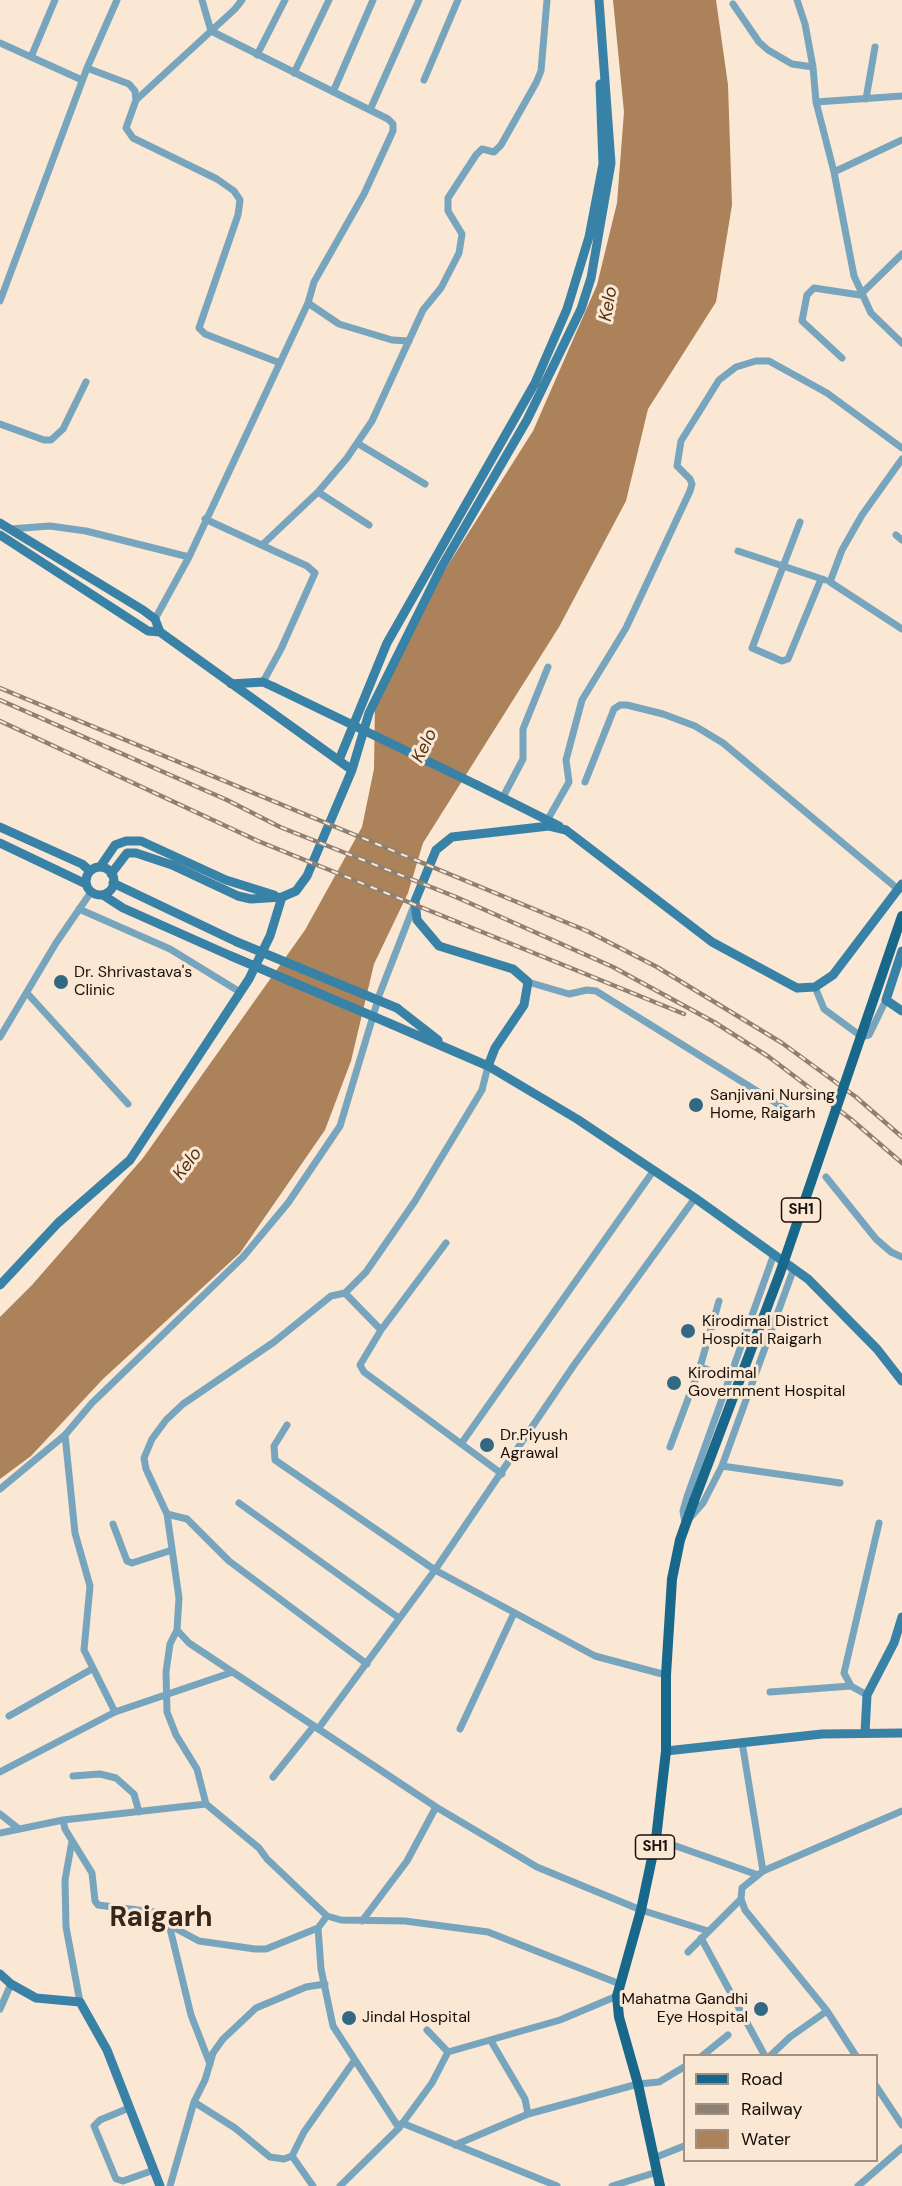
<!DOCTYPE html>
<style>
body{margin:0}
#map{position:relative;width:902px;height:2186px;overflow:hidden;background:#fae7d4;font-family:"DM Sans",sans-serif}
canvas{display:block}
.legend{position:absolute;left:683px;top:2054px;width:195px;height:108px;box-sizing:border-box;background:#fae7d4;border:2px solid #9f9183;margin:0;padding:8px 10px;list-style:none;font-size:18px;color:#17100a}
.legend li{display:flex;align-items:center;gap:12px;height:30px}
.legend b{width:30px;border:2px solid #9f9183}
</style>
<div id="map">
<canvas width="902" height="2186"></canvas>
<ul class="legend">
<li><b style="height:8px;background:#18688b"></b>Road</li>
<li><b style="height:8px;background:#8e8174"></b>Railway</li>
<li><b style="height:16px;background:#ab825a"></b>Water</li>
</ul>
</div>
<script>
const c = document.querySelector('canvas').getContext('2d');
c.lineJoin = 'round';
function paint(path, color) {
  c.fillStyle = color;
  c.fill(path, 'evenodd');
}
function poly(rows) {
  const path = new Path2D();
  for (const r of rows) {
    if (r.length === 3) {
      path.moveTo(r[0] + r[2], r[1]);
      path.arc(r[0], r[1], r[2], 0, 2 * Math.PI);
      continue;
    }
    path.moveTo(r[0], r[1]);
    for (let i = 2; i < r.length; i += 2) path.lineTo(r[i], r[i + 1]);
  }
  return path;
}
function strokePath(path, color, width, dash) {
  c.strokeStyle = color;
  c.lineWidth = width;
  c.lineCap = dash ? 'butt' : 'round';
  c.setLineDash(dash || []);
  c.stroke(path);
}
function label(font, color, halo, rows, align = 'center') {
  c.font = font + ' "DM Sans",sans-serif';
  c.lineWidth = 6;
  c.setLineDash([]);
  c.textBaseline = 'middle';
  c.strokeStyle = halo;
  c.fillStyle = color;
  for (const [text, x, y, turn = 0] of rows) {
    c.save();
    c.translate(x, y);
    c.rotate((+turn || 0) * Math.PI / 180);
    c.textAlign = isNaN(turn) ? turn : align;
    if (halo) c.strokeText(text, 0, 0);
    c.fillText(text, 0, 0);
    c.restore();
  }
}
paint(poly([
 [613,0,716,0,728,85,732,205,716,302,648,409,626,501,559,627,423,843,408,893,374,964,351,1061,325,1130,240,1253,103,1379,31,1456,0,1479,0,1317,32,1285,143,1158,305,930,362,827,374,769,375,704,422,606,533,431,597,285,617,203,624,112]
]), '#ab825a');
strokePath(poly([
 [797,0,805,24,813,67,816,102,834,172,854,276,871,313,902,343],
 [733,4,759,42,768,50,792,64,813,67],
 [0,43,82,80],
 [257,55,285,0],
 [31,57,55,0],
 [87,68,129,84,135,91,136,100,126,128,133,138,217,179,234,191,240,200,238,215,199,328,205,334,280,363],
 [294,73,329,0],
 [424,80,458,0],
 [333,92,373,0],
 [866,99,875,47],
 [136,100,235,9,242,0],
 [816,102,902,96],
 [370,110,419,0],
 [834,172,902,140],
 [0,301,87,68,117,0],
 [308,303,339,324,392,340,409,341],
 [842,358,802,321,807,295,814,288,860,295,902,254],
 [0,424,44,440,51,440,63,429,86,382],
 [357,443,425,484],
 [902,459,862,515,842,550,830,582,902,629],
 [318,492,369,525],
 [205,519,307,566,315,573,281,649,263,682],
 [800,522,752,648,782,661,788,659,821,579],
 [10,529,50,526,86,531,189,557],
 [896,535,902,540],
 [262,545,318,492,347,458,372,421,423,310,441,288,459,253,462,234,448,211,448,198,476,155,482,149,494,152,501,145,536,83,541,71,547,0],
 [738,551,825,580],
 [155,619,189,557,308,303,314,282,364,194,393,131,393,124,388,119,211,31,202,0],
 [585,782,614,709,620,705,627,705,663,714,695,726,723,743,899,890],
 [503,797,523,759,523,729,548,667],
 [548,819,569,782,566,760,582,700,626,628,690,491,692,484,690,479,677,466,681,441,719,380,736,367,756,361,769,361,827,393,902,448],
 [79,909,170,949,240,992],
 [528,982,569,994,587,990,596,991,789,1111],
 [815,987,824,1009,862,1037,869,1035,886,1000],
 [27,993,128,1104],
 [0,1037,56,943,91,892],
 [488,1066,482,1090,415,1201,366,1272,345,1293,331,1296,274,1342,183,1404,166,1420,152,1439,144,1458,146,1469,167,1514,179,1598,177,1630,189,1643,436,1807,537,1867,641,1910,708,1931],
 [826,1177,876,1239,891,1252,902,1257],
 [446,1243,381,1330,360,1365,364,1372,502,1474],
 [345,1293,381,1330],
 [700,1367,730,1377],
 [287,1425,274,1446,275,1460,435,1570,595,1656,666,1675],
 [65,1435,75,1533,90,1586,84,1650,115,1712],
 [461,1444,654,1170],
 [670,1447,700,1367,719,1301],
 [722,1466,794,1268],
 [0,1489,65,1435,92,1403,243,1257,288,1203,340,1126,380,993,415,903],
 [239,1503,399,1618],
 [167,1514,187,1519,229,1561,367,1664],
 [690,1518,703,1503,722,1466,840,1483],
 [685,1523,683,1511,687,1497,774,1254],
 [113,1524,127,1561,132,1563,172,1550],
 [177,1630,170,1644,166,1672,167,1712,176,1735,197,1769,206,1804,259,1848,267,1859,327,1916,341,1920,405,1921,488,1932,620,1984],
 [770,1692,851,1686],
 [867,1695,851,1686,844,1673,879,1523],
 [9,1716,92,1669],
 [318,1729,435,1570,574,1365,695,1198],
 [460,1729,514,1613],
 [742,1742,763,1871],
 [0,1772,115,1712,233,1672],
 [73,1776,100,1774,116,1778,134,1794,139,1812],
 [273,1777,314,1726],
 [0,1814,19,1829],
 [63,1820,65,1829,92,1873,95,1901,98,1905,162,1913,167,1916,191,2015,210,2064],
 [0,1833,63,1820,206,1804],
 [656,1839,758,1875],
 [72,1841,65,1880,66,1927,80,2002],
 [327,1916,318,1928,321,1969,333,2026,399,2128],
 [362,1921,407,1861,436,1807],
 [171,1926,199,1941,255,1949,266,1949,318,1928],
 [701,1938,765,2056],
 [688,1952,741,1899],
 [0,2009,11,1984],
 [491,2041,525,2099,528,2114],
 [448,2052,560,2020,617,1996],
 [702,2056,728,2035],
 [770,2056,790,2037,827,2011],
 [856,2056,827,2011,745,1910,741,1899,742,1888,763,1871,902,1811],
 [876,2086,902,2125],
 [194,2102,235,2128,270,2157,284,2159,292,2156,313,2186],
 [129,2108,100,2120,94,2126,116,2179,123,2181,154,2170],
 [402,2123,557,2186],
 [455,2145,528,2114,638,2084,659,2082,684,2067],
 [292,2156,304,2132,354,2061],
 [654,2158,684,2146],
 [170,2186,194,2102,205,2080,213,2053,223,2039,256,2008,306,1987,325,1984],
 [340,2186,399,2128,432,2083,448,2052,427,2030],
 [612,2186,657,2172],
 [858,2186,902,2148]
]), '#78a5be', 7);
strokePath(poly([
 [0,523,143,610,155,619,160,632],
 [0,535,148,631,160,632,352,770,307,876,296,891,282,897,251,899,238,896,172,865,136,853,127,853,111,874],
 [231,684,263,682,274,687],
 [339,760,387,643,535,383,567,309,589,237,603,164,600,84],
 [352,770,369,713,441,568,527,420,581,309,591,278,611,163,599,0],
 [477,785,559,826],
 [0,827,82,864,90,871],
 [0,843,86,884],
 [100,867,115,845,126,841,141,841,226,880,274,895],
 [100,881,14],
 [113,883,237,942],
 [103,895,123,908,231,956],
 [902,951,886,1000,902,1011],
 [397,1008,438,1040],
 [391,1024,488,1066,577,1119,695,1198,808,1279,877,1349,902,1381],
 [488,1066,495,1048,524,1005,528,982,513,969,439,946,417,920,415,901,436,850,452,837,549,826,566,830,712,942,797,988,815,987,833,975,902,884],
 [0,1285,58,1223,130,1160,249,979,270,936,282,897],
 [865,1733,867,1695,894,1643,902,1617],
 [666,1751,822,1734,902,1733],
 [0,1974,11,1984,36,1998,80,2002,107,2050,160,2186]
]), '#3982a7', 9);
strokePath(poly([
 [660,2186,638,2084,619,2017,617,1996,641,1910,656,1839,666,1751,666,1675,672,1579,680,1540,694,1501]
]), '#18688b', 10);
const rail = poly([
 [0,688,587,931,657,967,782,1043,856,1097,902,1137],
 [0,700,227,800,280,827,456,897,613,967,714,1022,769,1057,852,1120,902,1163],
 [0,721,258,841,684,1014]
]);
strokePath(rail, '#8e8174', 4.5);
strokePath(rail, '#fae7d4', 2, [7]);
strokePath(poly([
 [274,687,477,785],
 [237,942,397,1008],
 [231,956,391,1024]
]), '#3982a7', 9);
strokePath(poly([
 [694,1501,780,1273,902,916]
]), '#18688b', 10);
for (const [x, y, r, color] of [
 [61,982,8,"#326883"],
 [696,1105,8,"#326883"],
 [688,1331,8,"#326883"],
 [674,1383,8,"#326883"],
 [487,1445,8,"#326883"],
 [761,2009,8,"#326883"],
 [349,2018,8,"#326883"]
]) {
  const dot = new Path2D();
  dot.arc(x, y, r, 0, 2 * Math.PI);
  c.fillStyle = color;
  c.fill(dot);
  strokePath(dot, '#fae7d4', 2);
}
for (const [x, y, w] of [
 [801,1210,39],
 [655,1847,39]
]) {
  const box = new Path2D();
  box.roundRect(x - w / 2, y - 12, w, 24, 4.5);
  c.fillStyle = '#fae7d4';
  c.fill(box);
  strokePath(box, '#17100a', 1.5);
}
label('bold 15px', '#17100a', null, [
 ["SH1",801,1210],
 ["SH1",655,1847]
]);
label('16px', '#17100a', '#fae7d4', [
 ["Dr. Shrivastava's",74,973],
 ["Clinic",74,991],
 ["Sanjivani Nursing",710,1096],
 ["Home, Raigarh",710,1114],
 ["Kirodimal District",702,1322],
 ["Hospital Raigarh",702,1340],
 ["Kirodimal",688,1374],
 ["Government Hospital",688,1392],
 ["Dr.Piyush",500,1436],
 ["Agrawal",500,1454],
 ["Mahatma Gandhi",748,2000,"right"],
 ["Eye Hospital",748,2018,"right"],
 ["Jindal Hospital",362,2018]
], 'left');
label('italic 18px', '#523414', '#fae7d4', [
 ["Kelo",609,304,-80],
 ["Kelo",425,746,-64],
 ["Kelo",188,1164,-53]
]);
label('bold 28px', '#352719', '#fae7d4', [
 ["Raigarh",161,1919]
]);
</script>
